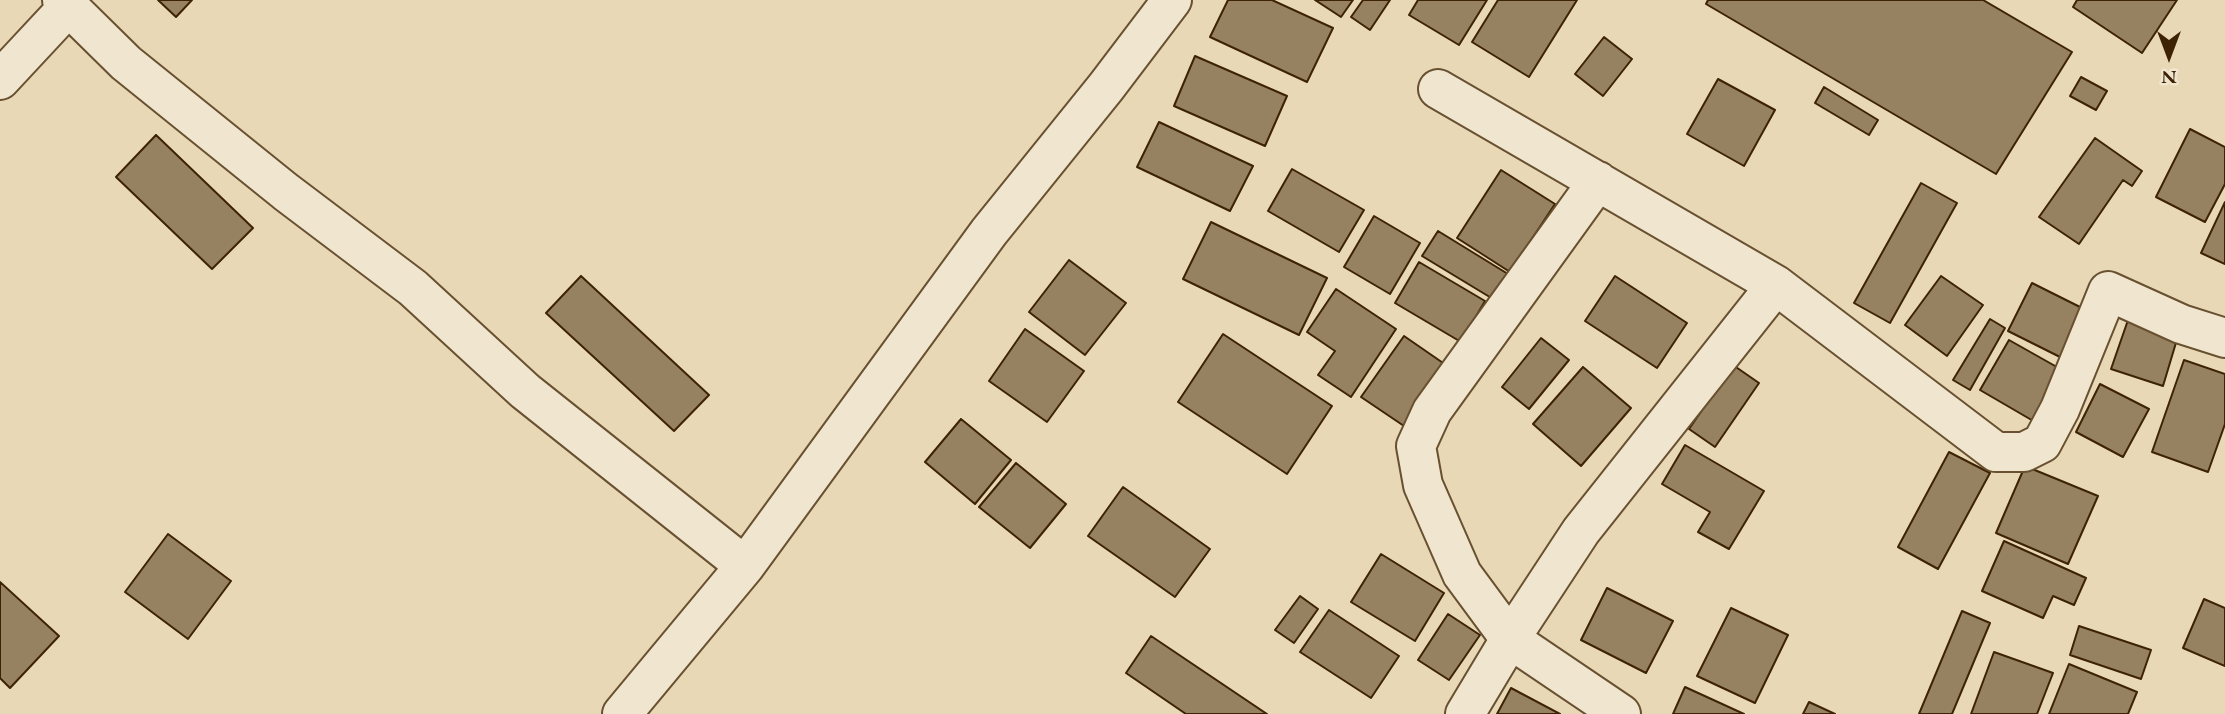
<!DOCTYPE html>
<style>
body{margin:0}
#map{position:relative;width:2225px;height:714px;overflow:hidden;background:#e8d8b5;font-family:"EB Garamond",serif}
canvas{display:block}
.north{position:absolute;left:2134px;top:21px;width:70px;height:70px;-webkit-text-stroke:5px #f0e6cf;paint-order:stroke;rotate:180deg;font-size:19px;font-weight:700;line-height:28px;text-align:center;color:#3d2304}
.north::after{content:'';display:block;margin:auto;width:24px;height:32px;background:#3d2304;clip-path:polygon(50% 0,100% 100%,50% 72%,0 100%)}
</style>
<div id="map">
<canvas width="2225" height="714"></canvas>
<div class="north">N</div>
</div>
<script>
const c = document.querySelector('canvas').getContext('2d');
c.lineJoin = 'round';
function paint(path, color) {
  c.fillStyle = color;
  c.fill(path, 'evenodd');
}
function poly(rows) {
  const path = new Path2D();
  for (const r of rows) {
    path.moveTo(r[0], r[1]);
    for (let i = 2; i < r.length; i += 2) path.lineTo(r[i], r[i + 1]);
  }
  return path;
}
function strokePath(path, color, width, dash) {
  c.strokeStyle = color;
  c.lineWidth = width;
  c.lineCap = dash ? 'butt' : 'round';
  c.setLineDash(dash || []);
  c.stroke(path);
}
const building = poly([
 [158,0,192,0,176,17,158,0],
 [1228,0,1272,0,1333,28,1307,82,1210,37,1228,0],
 [1315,0,1353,0,1341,17,1315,0],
 [1363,0,1390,0,1370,30,1351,17,1363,0],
 [1418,0,1487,0,1459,45,1409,15,1418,0],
 [1498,0,1577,0,1529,77,1472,42,1498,0],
 [1708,0,1983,0,2072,52,1996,174,1706,4,1708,0],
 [2077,0,2177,0,2142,53,2073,7,2077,0],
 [1604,37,1632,59,1603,96,1575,74,1604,37],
 [1195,56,1287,96,1265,146,1174,106,1195,56],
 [2081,77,2107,91,2096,110,2070,96,2081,77],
 [1718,79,1775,110,1744,166,1687,134,1718,79],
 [1824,87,1878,120,1869,135,1815,103,1824,87],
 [1159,122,1253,166,1230,211,1137,167,1159,122],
 [2190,129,2225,147,2225,184,2205,222,2156,197,2190,129],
 [156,135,253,228,212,269,116,177,156,135],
 [2095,138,2142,171,2132,186,2123,180,2079,244,2039,217,2095,138],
 [1292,169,1364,210,1339,252,1268,211,1292,169],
 [1501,170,1555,204,1510,272,1457,238,1501,170],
 [1921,183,1957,203,1890,323,1854,303,1921,183],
 [2225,202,2225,264,2201,253,2225,202],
 [1374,216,1420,243,1390,294,1344,267,1374,216],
 [1211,222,1327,278,1299,335,1183,279,1211,222],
 [1438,231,1508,274,1493,299,1422,256,1438,231],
 [1069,260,1126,303,1085,355,1029,312,1069,260],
 [1419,262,1485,301,1461,342,1395,303,1419,262],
 [581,276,709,395,674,431,546,313,581,276],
 [1615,276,1687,323,1657,368,1585,321,1615,276],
 [1941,276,1983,305,1947,356,1905,325,1941,276],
 [2032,283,2090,312,2066,360,2008,331,2032,283],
 [1336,289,1396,329,1351,397,1318,375,1335,351,1307,332,1336,289],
 [1990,319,2005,328,1970,390,1953,380,1990,319],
 [2128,320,2178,336,2163,386,2111,369,2128,320],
 [1025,329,1084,371,1047,422,989,381,1025,329],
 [1223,334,1332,406,1287,474,1178,402,1223,334],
 [1404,336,1446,365,1404,426,1361,397,1404,336],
 [1541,338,1569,360,1529,409,1502,387,1541,338],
 [2009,340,2064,371,2035,422,1980,390,2009,340],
 [2184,360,2225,374,2225,424,2208,472,2152,452,2184,360],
 [1733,365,1759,383,1715,447,1689,429,1733,365],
 [1583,367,1631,408,1581,466,1533,424,1583,367],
 [2100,384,2149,409,2123,457,2076,432,2100,384],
 [961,419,1011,460,975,504,925,462,961,419],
 [1685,445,1764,491,1729,549,1698,532,1710,512,1662,484,1685,445],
 [1949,452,1990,473,1938,569,1898,547,1949,452],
 [1016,463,1066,504,1030,548,979,507,1016,463],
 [2025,466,2098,496,2068,564,1996,533,2025,466],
 [1123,487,1210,549,1175,597,1088,536,1123,487],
 [168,534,231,581,188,639,125,592,168,534],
 [2004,541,2086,578,2074,605,2053,596,2043,618,1982,591,2004,541],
 [1381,554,1444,593,1415,641,1351,602,1381,554],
 [0,582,59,636,10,688,0,678,0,582],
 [1607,588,1673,621,1646,673,1581,640,1607,588],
 [1300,596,1318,609,1294,643,1275,630,1300,596],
 [2204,599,2225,608,2225,666,2183,648,2204,599],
 [1731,608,1788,635,1755,703,1697,676,1731,608],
 [1329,610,1399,656,1371,698,1300,652,1329,610],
 [1962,611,1990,623,1952,714,1919,714,1962,611],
 [1448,614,1480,635,1449,680,1418,660,1448,614],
 [2079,626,2151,650,2141,679,2070,655,2079,626],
 [1151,636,1267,714,1186,714,1126,673,1151,636],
 [1994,652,2053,673,2037,714,1971,714,1994,652],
 [2069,664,2137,692,2128,714,2049,714,2069,664],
 [1685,687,1744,714,1673,714,1685,687],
 [1511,688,1560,714,1497,714,1511,688],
 [1809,702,1835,714,1803,714,1809,702]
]);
paint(building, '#968160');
strokePath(building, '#3d2304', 2);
const street = poly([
 [62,0,126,63,286,192,413,288,525,391,745,566],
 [0,80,68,7],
 [1438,89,1776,285,1996,452,2024,452,2042,443,2060,409,2108,291,2181,324,2225,338],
 [1598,181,1432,411,1416,446,1423,485,1462,574,1510,639,1621,714],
 [622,714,745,566,989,232,1106,87,1172,0],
 [1465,714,1510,639,1581,531,1776,285]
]);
strokePath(street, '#685030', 42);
strokePath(street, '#f0e6cf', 38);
</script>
